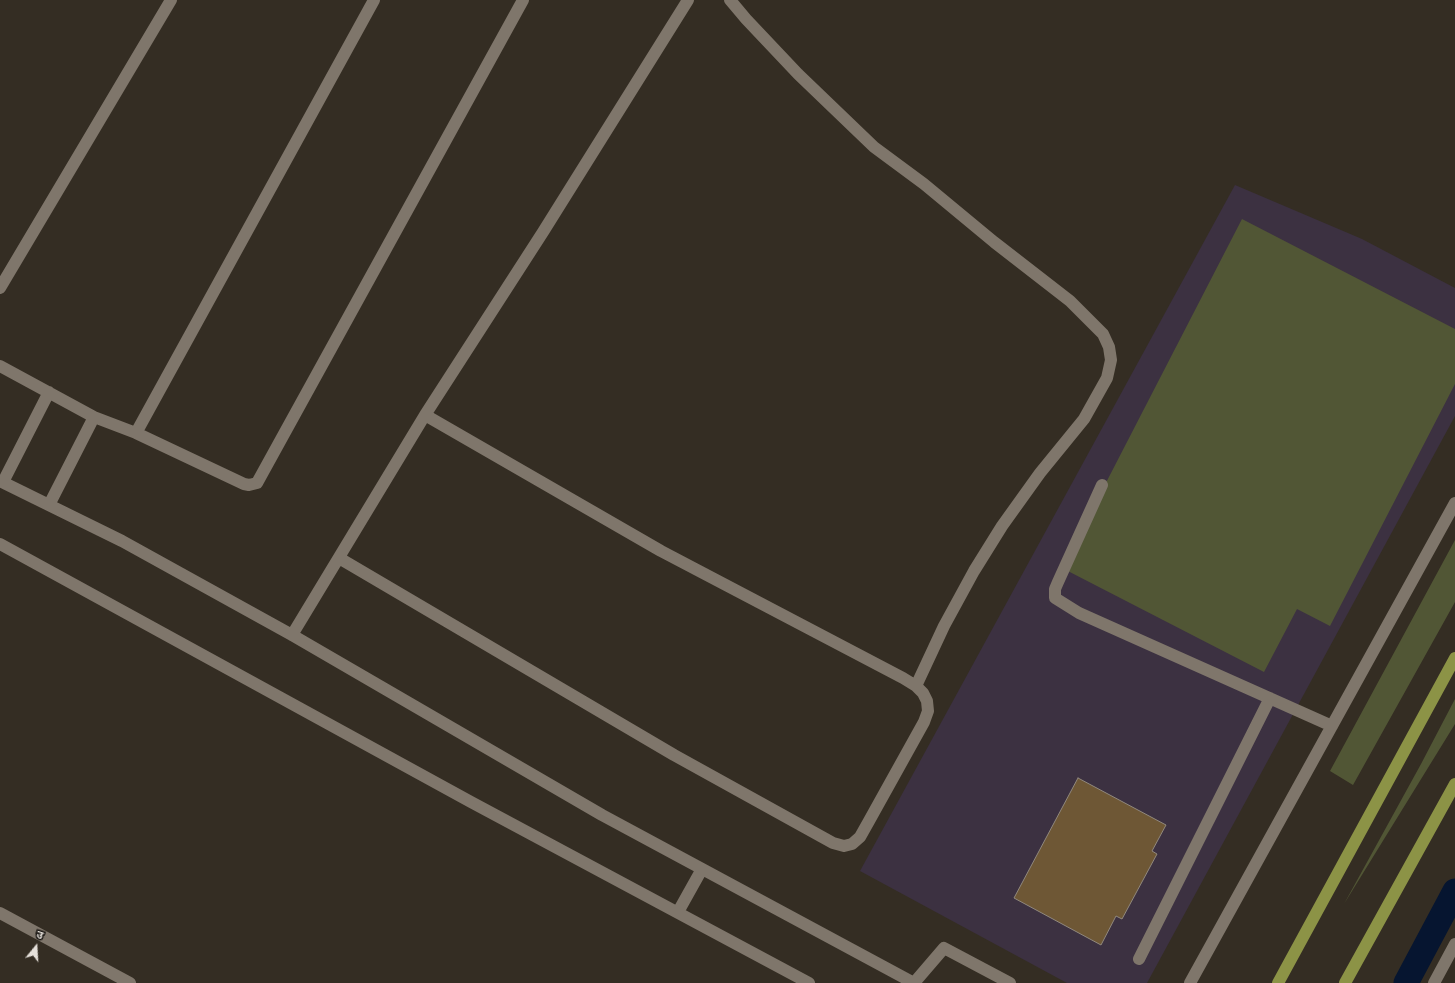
<!DOCTYPE html>
<meta charset="utf-8">
<style>
body{margin:0}
#map{position:relative;width:1455px;height:983px;overflow:hidden;background:#342d23;font-family:"Source Sans 3","Noto Sans Devanagari",sans-serif}
canvas{display:block}
.north{position:absolute;left:16px;top:927px;width:40px;height:40px;-webkit-text-stroke:3px #191612;paint-order:stroke;rotate:18deg;font-size:11px;font-weight:700;line-height:16px;text-align:center;color:#e5e0da}
.north::after{content:'';display:block;margin:auto;width:14px;height:18px;background:#e5e0da;clip-path:polygon(50% 0,100% 100%,50% 72%,0 100%)}
</style>
<div id="map">
<canvas width="1455" height="983"></canvas>
<div class="north">उ</div>
</div>
<script>
const c = document.querySelector('canvas').getContext('2d');
c.lineJoin = 'round';
function paint(path, color) {
  c.fillStyle = color;
  c.fill(path, 'evenodd');
}
function poly(rows) {
  const path = new Path2D();
  for (const r of rows) {
    path.moveTo(r[0], r[1]);
    for (let i = 2; i < r.length; i += 2) path.lineTo(r[i], r[i + 1]);
  }
  return path;
}
function strokePath(path, color, width, dash) {
  c.strokeStyle = color;
  c.lineWidth = width;
  c.lineCap = dash ? 'butt' : 'round';
  c.setLineDash(dash || []);
  c.stroke(path);
}
paint(poly([
 [1235,185,1362,239,1455,288,1455,416,1147,983,1067,983,860,871]
]), '#3c3141');
paint(poly([
 [1242,219,1455,329,1455,384,1330,626,1297,609,1264,672,1062,568],
 [1455,540,1455,602,1353,785,1330,771],
 [1455,699,1455,724,1344,904,1421,764]
]), '#515635');
strokePath(poly([
 [1406,983,1455,891]
]), '#061530', 25);
const building = poly([
 [1078,778,1166,825,1152,851,1157,854,1122,919,1116,916,1101,945,1014,898,1078,778]
]);
paint(building, '#6e5735');
strokePath(building, '#90887d', 1);
strokePath(poly([
 [730,0,746,19,798,74,874,147,924,184,994,242,1070,301,1103,334,1109,347,1111,360,1107,378,1084,419,1040,473,1002,526,974,571,944,626,916,686],
 [0,288,171,0],
 [0,366,94,417,136,433,244,484,249,485,257,483,523,0],
 [136,433,374,0],
 [0,481,122,541,292,635,602,815,914,983],
 [3,482,49,392],
 [1102,485,1058,582,1055,589,1055,598,1079,613,1332,726],
 [49,505,94,417],
 [0,544,471,802,809,983],
 [339,558,674,755,833,843,844,846,852,844,860,837,869,821,924,722,928,711,927,701,923,693,916,686,903,678,661,551,425,415],
 [292,635,425,415,543,232,688,0],
 [678,912,702,869],
 [0,913,130,983],
 [1139,959,1270,698],
 [914,983,944,948,1010,983],
 [1190,983,1455,503],
 [1434,983,1455,944]
]), '#7f766b', 12);
strokePath(poly([
 [1278,983,1455,658],
 [1345,983,1455,784]
]), '#8c9346', 12);
</script>
